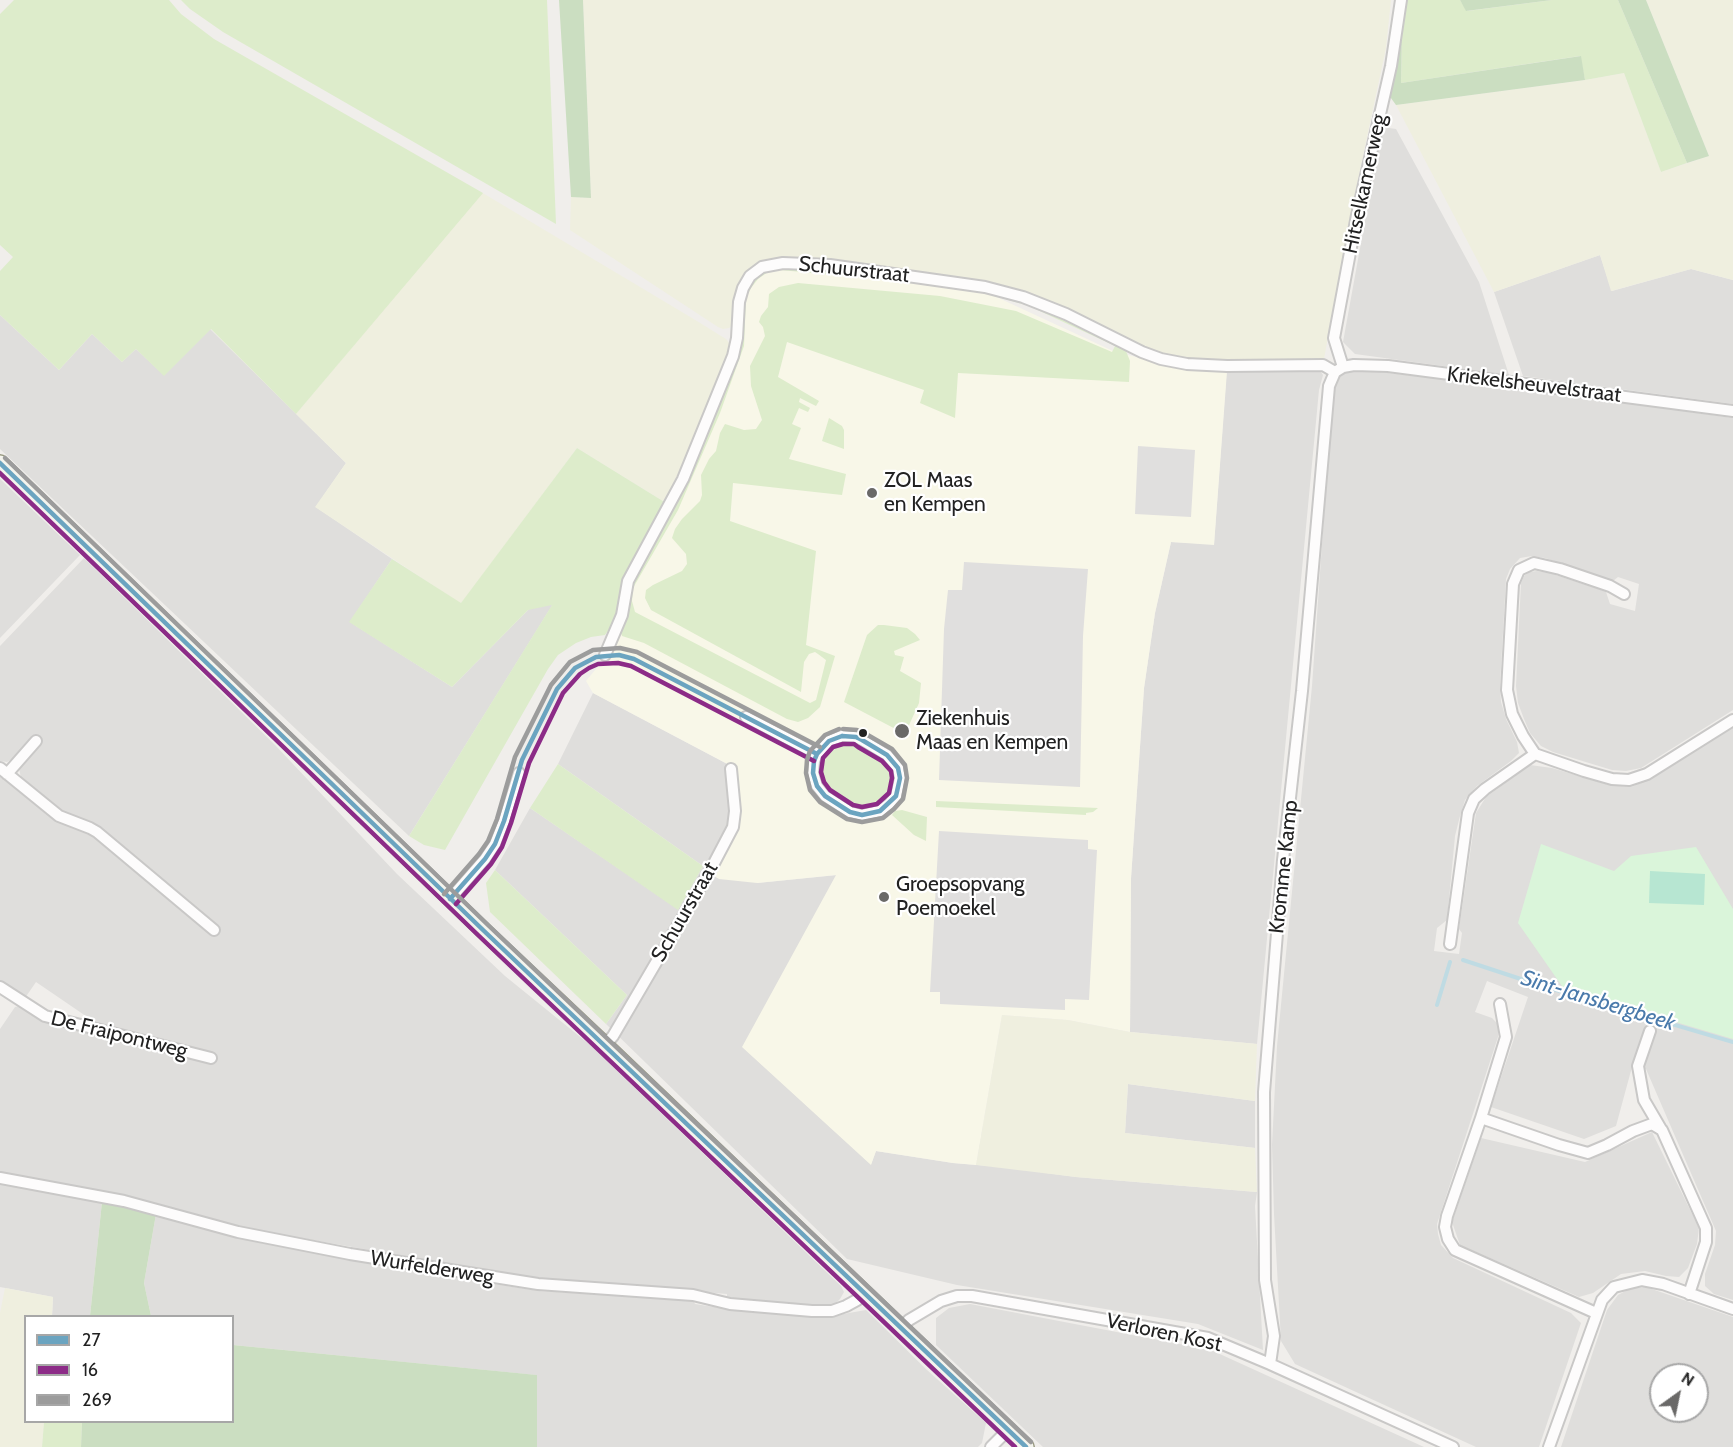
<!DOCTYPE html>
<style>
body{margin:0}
#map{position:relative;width:1733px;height:1447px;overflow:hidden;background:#f0eeeb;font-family:Cabin,sans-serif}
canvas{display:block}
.legend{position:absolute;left:24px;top:1315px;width:210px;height:108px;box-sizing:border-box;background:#fff;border:2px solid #a7a7a7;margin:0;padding:8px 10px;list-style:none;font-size:18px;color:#222}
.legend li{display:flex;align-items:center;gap:12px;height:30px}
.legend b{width:30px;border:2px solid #a7a7a7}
.north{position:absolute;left:1649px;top:1363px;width:60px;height:60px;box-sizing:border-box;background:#fff;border:2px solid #a7a7a7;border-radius:50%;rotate:33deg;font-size:16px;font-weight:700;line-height:24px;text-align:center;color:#222}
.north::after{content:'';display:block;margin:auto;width:21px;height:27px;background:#6a6968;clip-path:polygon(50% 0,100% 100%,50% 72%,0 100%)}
</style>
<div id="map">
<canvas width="1733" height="1447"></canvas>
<ul class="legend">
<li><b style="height:8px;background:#6ba4c0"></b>27</li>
<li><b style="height:8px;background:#8c2b87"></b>16</li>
<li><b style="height:8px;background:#9c9c9c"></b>269</li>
</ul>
<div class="north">N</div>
</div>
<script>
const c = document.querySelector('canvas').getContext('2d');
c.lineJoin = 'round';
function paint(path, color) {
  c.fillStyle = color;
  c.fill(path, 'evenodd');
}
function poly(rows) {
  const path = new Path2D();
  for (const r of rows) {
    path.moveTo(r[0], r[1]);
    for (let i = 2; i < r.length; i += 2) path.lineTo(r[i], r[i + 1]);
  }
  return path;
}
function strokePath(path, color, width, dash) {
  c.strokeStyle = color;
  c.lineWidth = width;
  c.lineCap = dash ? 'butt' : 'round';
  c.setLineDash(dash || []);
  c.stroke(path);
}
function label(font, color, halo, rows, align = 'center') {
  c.font = font + ' Cabin,sans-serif';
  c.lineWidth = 4.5;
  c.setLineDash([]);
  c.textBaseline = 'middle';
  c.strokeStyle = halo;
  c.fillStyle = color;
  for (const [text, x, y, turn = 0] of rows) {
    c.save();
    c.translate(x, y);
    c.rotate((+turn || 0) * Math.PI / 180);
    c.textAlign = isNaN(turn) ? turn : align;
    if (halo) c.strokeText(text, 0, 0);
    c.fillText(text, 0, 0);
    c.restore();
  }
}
paint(poly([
 [1382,127,1396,129,1479,282,1509,375,1355,354,1343,342],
 [1600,255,1612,291,1691,269,1733,280,1733,404,1523,376,1494,292],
 [0,315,59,370,92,334,122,362,136,349,164,375,210,329,346,463,316,507,392,559,350,622,452,687,529,609,553,604,409,836,0,449],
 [1227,366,1321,372,1323,375,1319,390,1257,1044,1130,1032,1131,878,1144,688,1155,613,1171,542,1214,544],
 [1354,369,1537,390,1733,418,1733,710,1641,768,1626,771,1612,770,1553,752,1541,746,1530,733,1524,719,1518,703,1516,686,1521,583,1524,576,1529,572,1537,571,1550,573,1601,590,1606,592,1610,604,1635,611,1639,584,1618,577,1613,581,1545,558,1532,556,1520,558,1510,569,1506,579,1500,685,1501,702,1506,719,1517,742,1519,753,1511,761,1477,786,1465,800,1460,816,1455,836,1447,920,1437,928,1434,951,1459,954,1462,933,1459,929,1476,813,1486,797,1530,765,1552,768,1609,785,1631,787,1648,780,1733,727,1733,1300,1714,1294,1705,1286,1705,1274,1715,1245,1716,1231,1646,1069,1632,1067,1616,1126,1584,1139,1491,1107,1528,997,1487,981,1475,1012,1492,1018,1499,1025,1498,1037,1437,1224,1438,1234,1441,1245,1453,1258,1571,1313,1581,1323,1539,1447,1476,1447,1295,1364,1281,1341,1274,1214,1272,1145,1277,1046,1312,686,1333,389,1336,380,1343,374],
 [0,479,80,555,0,638],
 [84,558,275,745,397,874,505,976,589,1044,841,1286,844,1292,840,1299,833,1306,826,1306,727,1298,727,1294,540,1278,471,1268,245,1228,146,1201,0,1173,0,1029,15,1007,19,1006,43,1020,212,1064,215,1055,99,1025,36,982,25,998,0,981,0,774,51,817,92,835,214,936,220,929,98,828,85,820,60,811,21,778,19,768,40,742,33,735,12,759,7,762,0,761,0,646],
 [593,693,735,768,757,883,837,875,743,1047,871,1164,876,1151,953,1163,1003,1167,1076,1177,1257,1192,1255,1206,1263,1350,1198,1324,957,1285,847,1259,606,1024,627,995,495,870,530,808,678,909,703,866,558,764],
 [1128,1084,1255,1101,1255,1148,1125,1133],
 [1652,1132,1699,1228,1697,1244,1688,1268,1679,1277,1666,1276,1645,1271,1621,1274,1593,1293,1579,1297,1460,1245,1452,1222,1481,1138,1585,1162],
 [0,1184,102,1202,90,1316,52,1316,53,1297,0,1287],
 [156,1214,261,1243,468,1280,539,1291,693,1300,695,1304,727,1309,826,1317,866,1310,927,1370,986,1423,982,1443,978,1447,537,1447,536,1375,233,1345,232,1316,151,1316,144,1283],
 [1646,1287,1733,1317,1733,1447,1561,1447,1607,1310,1618,1295,1631,1288],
 [1661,1375,1697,1375,1697,1411,1661,1411],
 [970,1304,1211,1350,1424,1447,1043,1447,936,1345,936,1318,949,1308]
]), '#dfdedc');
paint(poly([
 [763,270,820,270,990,294,1113,351,1151,361,1184,369,1227,371,1214,545,1171,542,1155,613,1144,688,1131,878,1130,1032,1068,1020,1002,1015,976,1165,953,1163,876,1151,871,1165,742,1047,836,875,757,883,719,879,712,875,726,848,735,768,593,693,586,681,605,658,629,592,738,351,745,289]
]), '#f8f7e8');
paint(poly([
 [583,0,1391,0,1386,48,1351,212,1324,359,1202,360,1174,357,1144,349,1049,303,989,282,823,261,759,264,736,321,729,328,723,329,718,327,570,230,571,197,591,198],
 [1646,0,1733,0,1733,280,1691,269,1611,291,1600,255,1494,292,1396,105,1585,80,1624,73,1661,172,1709,156],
 [481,192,692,318,726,339,732,346,701,430,666,503,577,448,461,604,315,507,346,463,296,414],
 [1002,1015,1068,1020,1130,1032,1257,1044,1255,1101,1128,1084,1125,1133,1255,1148,1257,1192,1076,1177,976,1165],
 [5,1288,53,1297,52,1316,26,1316,26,1422,44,1422,42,1447,0,1447,0,1313]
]), '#efefdf');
paint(poly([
 [14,0,169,0,181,14,214,39,483,193,296,414,211,329,164,376,136,349,122,362,92,334,59,370,0,315,0,271,13,257,0,245,0,14],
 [181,0,547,0,556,224,223,32,190,9],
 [1407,0,1460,0,1467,11,1552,0,1618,0,1687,163,1661,172,1624,73,1585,80,1580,56,1401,83,1402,32],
 [784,266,869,274,980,288,1021,298,1118,344,1126,351,1130,361,1129,382,958,373,955,418,920,403,924,390,787,342,778,377,819,401,816,406,800,398,799,402,810,408,808,412,799,408,792,424,801,428,789,459,846,474,842,495,733,483,730,521,816,551,806,645,835,656,820,707,808,718,798,722,787,719,644,643,622,636,620,630,626,614,632,584,675,507,684,488,738,355,741,337,745,291,753,277,759,272,773,267],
 [780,270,877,279,974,290,1029,306,1115,346,1112,352,1016,311,940,296,798,283,779,287,769,294,768,307,761,316,759,322,763,327,765,336,750,366,751,386,762,420,756,429,744,430,725,424,720,433,716,451,709,459,701,475,702,495,700,501,682,519,675,529,672,538,686,554,687,564,682,571,653,585,646,590,645,598,651,610,801,692,804,662,809,654,815,652,818,654,826,660,816,700,810,703,635,612,632,601,633,588,678,510,720,413,744,346,746,298,751,288,758,279,768,272],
 [829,418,842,426,844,430,844,449,822,441],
 [577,448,666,503,617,618,605,635,591,637,576,643,558,655,548,669,445,850,424,845,409,836,552,605,528,610,452,687,349,622,392,559,461,603],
 [878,625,884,625,907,628,915,634,920,640,894,651,895,655,904,657,900,671,921,683,919,703,905,734,844,702,867,635],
 [845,743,853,745,881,760,889,769,892,780,891,791,876,805,866,807,858,805,830,790,821,780,818,766,821,756,832,745],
 [558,764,703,866,678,910,530,808],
 [936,801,1098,808,1093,812,1086,813,1086,815,936,807],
 [902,810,927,817,926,841,914,835,892,815,895,811],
 [495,870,627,995,606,1024,490,912,486,883],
 [44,1422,82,1422,81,1447,42,1447]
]), '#ddeccb');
paint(poly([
 [559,0,583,0,591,198,571,197],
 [1460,0,1552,0,1466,11],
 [1618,0,1646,0,1709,156,1687,163],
 [1402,32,1401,83,1581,56,1585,80,1396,105,1388,94],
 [102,1202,156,1214,144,1283,151,1316,90,1316],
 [233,1345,537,1375,537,1447,81,1447,82,1422,232,1422]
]), '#cbdec1');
paint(poly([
 [1541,844,1614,871,1631,856,1696,847,1733,909,1733,1039,1564,989,1518,923]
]), '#daf5da');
paint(poly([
 [1650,871,1705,874,1704,905,1649,903]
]), '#b7e6d2');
paint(poly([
 [1138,446,1195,450,1191,517,1135,514],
 [964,562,1088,569,1083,636,1080,787,939,780,944,629,948,590,962,590],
 [939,831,1088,840,1088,849,1097,850,1089,1000,1065,999,1065,1010,940,1004,940,992,930,992]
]), '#e0dfde');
strokePath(poly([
 [1463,960,1536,984,1733,1042],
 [1437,1005,1450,962]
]), '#bfdbe3', 4);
const minor = poly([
 [1343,367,1334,338,1357,215,1391,66,1401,0],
 [1335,372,1343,367,1354,365,1388,366,1733,411],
 [1624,594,1610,586,1560,569,1534,563,1519,570,1513,584,1507,690,1512,714,1523,736,1535,754,1584,771,1612,779,1629,780,1647,774,1733,720],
 [605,655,622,615,628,581,683,479,733,356,737,338,739,302,743,288,750,276,762,267,783,263,830,265,985,287,1023,297,1066,314,1142,352,1161,359,1187,364,1227,366,1323,365,1335,372],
 [746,717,817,754],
 [842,736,856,737,862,740,887,755,898,768,900,778,896,796,889,804,880,811,862,815,850,812,825,796,817,786,813,773,814,761,817,754,829,741,842,736],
 [0,768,59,816,90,828,97,832,214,930],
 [7,774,36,741],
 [450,899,485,859,495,844,504,821,519,773],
 [1450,944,1468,813,1474,799,1485,789,1535,754],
 [0,987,45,1016,211,1058],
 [1500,1004,1506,1037,1481,1118,1447,1216,1445,1227,1448,1239,1455,1250,1596,1313],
 [1650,1031,1638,1066,1644,1100,1661,1129],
 [605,1045,613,1036,712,867,733,827,735,811,731,769],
 [1481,1118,1559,1145,1588,1153,1607,1145,1633,1131,1652,1124,1662,1130,1706,1228,1706,1242,1689,1294],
 [0,1178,124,1201,238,1232,350,1254,538,1284,693,1295,730,1304,812,1311,832,1311,846,1306,857,1300,864,1293],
 [901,1328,909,1320,941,1301,957,1296,972,1296,1208,1338,1270,1364,1453,1447],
 [1270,1364,1274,1336,1265,1280,1264,1092,1283,860,1302,691,1329,386,1335,372],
 [991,1447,1008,1430],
 [1549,1447,1602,1300,1614,1287,1642,1280,1663,1284,1733,1309]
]);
const secondary = poly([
 [0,463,483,930,605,1045,1026,1447]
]);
strokePath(minor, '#c9c8c7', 14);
strokePath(secondary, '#999a82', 18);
strokePath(minor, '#fdfcfc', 10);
strokePath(secondary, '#f4f4ed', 15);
strokePath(poly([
 [0,463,483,930,1026,1447],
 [842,736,856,737,862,740,887,755,898,768,900,778,896,796,880,811,862,815,850,812,825,796,817,786,813,773,814,761,817,754,829,741,842,736],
 [450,899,485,859,495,844,504,821,522,760,557,689,575,668,596,657,619,655,634,659,817,754]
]), '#6ba4c0', 4.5);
strokePath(poly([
 [0,473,478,935,1015,1447],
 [843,744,854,744,858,747,882,761,891,771,892,778,889,793,877,804,862,807,853,805,830,790,824,782,821,772,823,758,833,747,843,744],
 [456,904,491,864,502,847,511,823,529,763,563,693,580,674,589,668,598,664,618,663,631,666,814,761]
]), '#8c2b87', 4.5);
strokePath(poly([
 [5,458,488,925,1031,1442],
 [839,729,825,735,810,751,807,760,806,773,810,790,820,802,847,819,862,822,883,818,894,809,903,799,907,778,905,765,892,749,866,734,857,730,843,729],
 [444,894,479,854,488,841,497,819,515,757,551,685,570,662,593,650,620,648,637,652,820,747]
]), '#9c9c9c', 4.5);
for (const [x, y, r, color] of [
 [872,493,6,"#6a6968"],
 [902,731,8,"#6a6968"],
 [863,733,5,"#222"],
 [884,897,6,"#6a6968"]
]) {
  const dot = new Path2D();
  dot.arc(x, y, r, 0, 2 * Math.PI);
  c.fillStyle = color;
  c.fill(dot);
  strokePath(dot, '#fff', 2);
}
label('21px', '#222', '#fff', [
 ["Hitselkamerweg",1365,184,-78],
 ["Schuurstraat",854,270,6],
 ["Kriekelsheuvelstraat",1534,385,7],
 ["Kromme Kamp",1284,867,-84],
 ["Schuurstraat",685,912,-60],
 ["De Fraipontweg",119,1035,14],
 ["Wurfelderweg",432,1268,9],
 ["Verloren Kost",1164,1333,12]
]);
label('21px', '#222', '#fff', [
 ["ZOL Maas",884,481],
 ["en Kempen",884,505],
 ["Ziekenhuis",916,719],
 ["Maas en Kempen",916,743],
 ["Groepsopvang",896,885],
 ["Poemoekel",896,909]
], 'left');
label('italic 22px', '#4a7aab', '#fff', [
 ["Sint-Jansbergbeek",1598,1001,17]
]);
</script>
